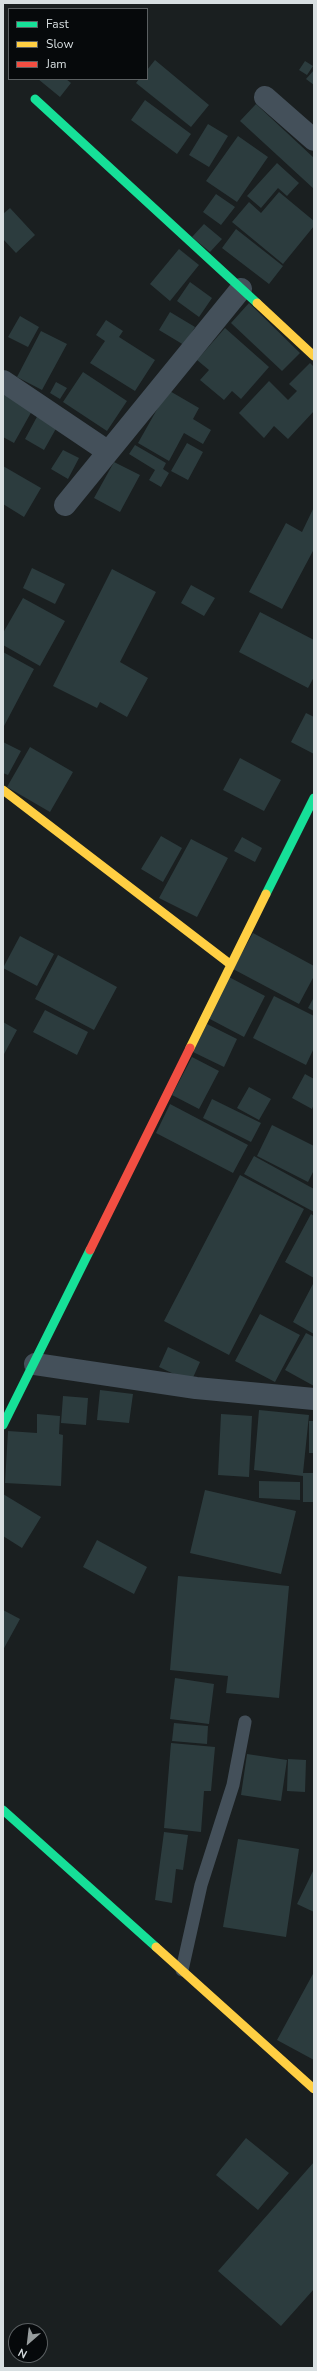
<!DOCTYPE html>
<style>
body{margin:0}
#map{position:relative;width:317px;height:2371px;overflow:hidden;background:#1a1f20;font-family:"Nunito Sans",sans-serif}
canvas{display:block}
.frame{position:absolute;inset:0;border:4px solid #d8dfe1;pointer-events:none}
.legend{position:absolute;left:8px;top:8px;width:140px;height:72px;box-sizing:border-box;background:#06090b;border:1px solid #5a5f61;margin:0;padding:5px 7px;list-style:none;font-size:12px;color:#d8dfe1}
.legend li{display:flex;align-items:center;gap:8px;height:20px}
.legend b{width:20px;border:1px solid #5a5f61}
.north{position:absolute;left:8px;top:2323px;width:40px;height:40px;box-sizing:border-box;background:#06090b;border:1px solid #5a5f61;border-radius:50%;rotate:208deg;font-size:11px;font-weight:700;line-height:16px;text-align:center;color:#d8dfe1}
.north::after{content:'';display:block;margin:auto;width:14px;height:18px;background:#969c9d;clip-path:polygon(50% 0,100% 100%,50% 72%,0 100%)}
</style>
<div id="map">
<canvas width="317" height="2371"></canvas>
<div class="frame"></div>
<ul class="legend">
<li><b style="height:5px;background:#16e098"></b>Fast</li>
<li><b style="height:5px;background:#ffcf43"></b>Slow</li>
<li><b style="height:5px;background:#f24e42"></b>Jam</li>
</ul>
<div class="north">N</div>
</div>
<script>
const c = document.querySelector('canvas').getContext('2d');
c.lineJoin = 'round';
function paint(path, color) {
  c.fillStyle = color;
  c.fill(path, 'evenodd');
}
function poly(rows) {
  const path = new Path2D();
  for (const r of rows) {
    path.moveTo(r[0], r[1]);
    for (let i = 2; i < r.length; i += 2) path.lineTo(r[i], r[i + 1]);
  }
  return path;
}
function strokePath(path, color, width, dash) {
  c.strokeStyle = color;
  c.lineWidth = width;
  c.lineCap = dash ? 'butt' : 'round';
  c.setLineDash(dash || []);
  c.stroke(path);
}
paint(poly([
 [155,60,209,105,191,127,136,83,139,79,147,79,147,70],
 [305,61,313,66,307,75,299,70],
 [314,70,314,85,306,79],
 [38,79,66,79,71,83,60,97],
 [145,100,191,134,177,154,131,120],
 [256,104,314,158,314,189,240,121],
 [208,124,228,136,209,167,189,155],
 [238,136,268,157,237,202,206,181],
 [277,163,299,183,287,196,278,188,261,208,247,196],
 [279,192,314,221,314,226,283,264,232,222,249,202,261,213],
 [216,194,235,207,221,225,203,212],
 [10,208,35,235,16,253,3,239,3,214],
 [204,224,222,239,210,252,192,237],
 [236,229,283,266,269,284,222,248],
 [179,249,199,265,170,301,150,284],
 [190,282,212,298,199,317,177,301],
 [249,303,300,353,282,371,231,323],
 [170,312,195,327,184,345,159,330],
 [20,316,39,327,28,347,8,337],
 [106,320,123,331,119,337,155,360,135,391,90,363,105,341,96,335],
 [225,328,269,367,241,399,232,391,224,400,200,380,209,370,197,360],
 [41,331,67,344,42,390,17,377],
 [310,363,314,367,314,411,288,439,274,426,264,438,239,413,269,381,288,400,297,391,289,384],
 [83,372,127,401,107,431,63,402],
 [56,382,67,388,60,399,50,393],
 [168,390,199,408,193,419,211,430,203,444,184,433,169,461,138,443],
 [3,392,33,409,14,443,3,437],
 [39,413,58,425,44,450,25,439],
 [187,443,203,452,188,480,171,471],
 [135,445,166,463,163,469,169,473,161,487,149,480,155,470,129,454],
 [63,450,79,458,68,479,51,469],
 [114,462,140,475,120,512,94,498],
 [3,466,41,488,24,517,3,504],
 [314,507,314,549,282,609,249,592,286,523,302,532],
 [32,568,65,584,55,604,23,588],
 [112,569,156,592,120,662,148,678,127,717,100,702,97,708,53,686],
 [191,585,215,598,204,616,181,603],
 [23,598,65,621,40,666,3,645,3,633],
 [260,612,314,640,314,677,308,688,239,652],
 [3,652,34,669,3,728],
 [306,713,314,717,314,754,291,742],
 [3,742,21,751,8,775,3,773],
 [30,747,73,772,50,812,7,787],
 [240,758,281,780,264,811,223,790],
 [161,836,182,848,163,882,141,869],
 [242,837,262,848,255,862,234,851],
 [191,839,228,858,197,917,159,898],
 [253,933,314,966,314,976,299,1004,233,969],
 [20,936,54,954,37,986,3,968],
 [58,955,117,987,94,1030,35,999],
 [229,977,265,996,244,1037,208,1018],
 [274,996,314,1016,314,1048,306,1065,253,1038],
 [314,997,314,1011,308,1008],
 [45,1010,88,1032,77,1055,33,1032],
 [3,1022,17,1030,3,1056],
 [207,1024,237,1039,224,1067,193,1052],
 [192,1057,219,1071,199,1109,172,1095],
 [305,1074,314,1079,314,1104,312,1109,292,1098],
 [249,1087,271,1099,259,1120,237,1108],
 [212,1099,261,1123,251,1142,203,1118],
 [170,1104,248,1145,233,1173,156,1133],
 [272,1125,314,1146,314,1170,308,1182,257,1156],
 [254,1156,314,1189,314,1212,244,1174],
 [240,1175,304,1209,229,1355,164,1321],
 [311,1214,314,1216,314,1278,285,1262],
 [314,1282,314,1334,293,1322],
 [260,1314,300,1335,275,1382,235,1361],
 [306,1333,314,1337,314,1386,285,1370],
 [168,1347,200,1362,191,1382,159,1367],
 [100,1390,133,1394,129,1423,97,1420],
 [63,1396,88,1398,86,1425,61,1423],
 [259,1410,309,1415,303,1473,314,1473,314,1502,303,1502,303,1476,254,1470],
 [37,1414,60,1416,59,1434,63,1435,61,1486,5,1483,8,1431,37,1433],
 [221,1414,252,1416,249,1477,218,1475],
 [309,1421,314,1421,314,1453,309,1453],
 [259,1481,300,1482,300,1500,259,1498],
 [205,1490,296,1511,281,1574,190,1553],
 [3,1494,41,1517,22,1548,3,1536],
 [97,1540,147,1567,134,1594,83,1567],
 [178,1576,289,1586,279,1698,226,1693,228,1676,170,1670],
 [3,1610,20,1619,3,1650],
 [175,1678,214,1684,209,1724,170,1719],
 [174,1723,208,1726,207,1744,172,1741],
 [171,1743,215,1747,211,1791,204,1791,201,1832,164,1828],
 [247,1754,287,1760,281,1801,241,1795],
 [288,1759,306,1760,305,1792,287,1791],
 [164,1832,188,1835,183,1870,176,1869,172,1903,155,1900],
 [238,1839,299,1849,286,1937,223,1927],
 [314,1869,314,1912,297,1904],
 [314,1972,314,2060,277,2040],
 [246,2138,289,2173,258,2210,216,2175],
 [314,2162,314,2289,281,2326,218,2271]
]), '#2c3c3e');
strokePath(poly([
 [182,1970,201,1885,233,1785,245,1722]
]), '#44505a', 13);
strokePath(poly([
 [265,97,314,140],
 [3,381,107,451],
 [65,505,241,289],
 [35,1364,196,1388,314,1399]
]), '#44505a', 22);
strokePath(poly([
 [35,99,257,303],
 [266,894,314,798],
 [3,1425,90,1250],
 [3,1810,156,1947]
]), '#16e098', 9);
strokePath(poly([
 [257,303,314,356],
 [3,790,230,964],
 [190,1048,266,894],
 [156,1947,314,2089]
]), '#ffcf43', 9);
strokePath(poly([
 [90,1250,190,1048]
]), '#f24e42', 9);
</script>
